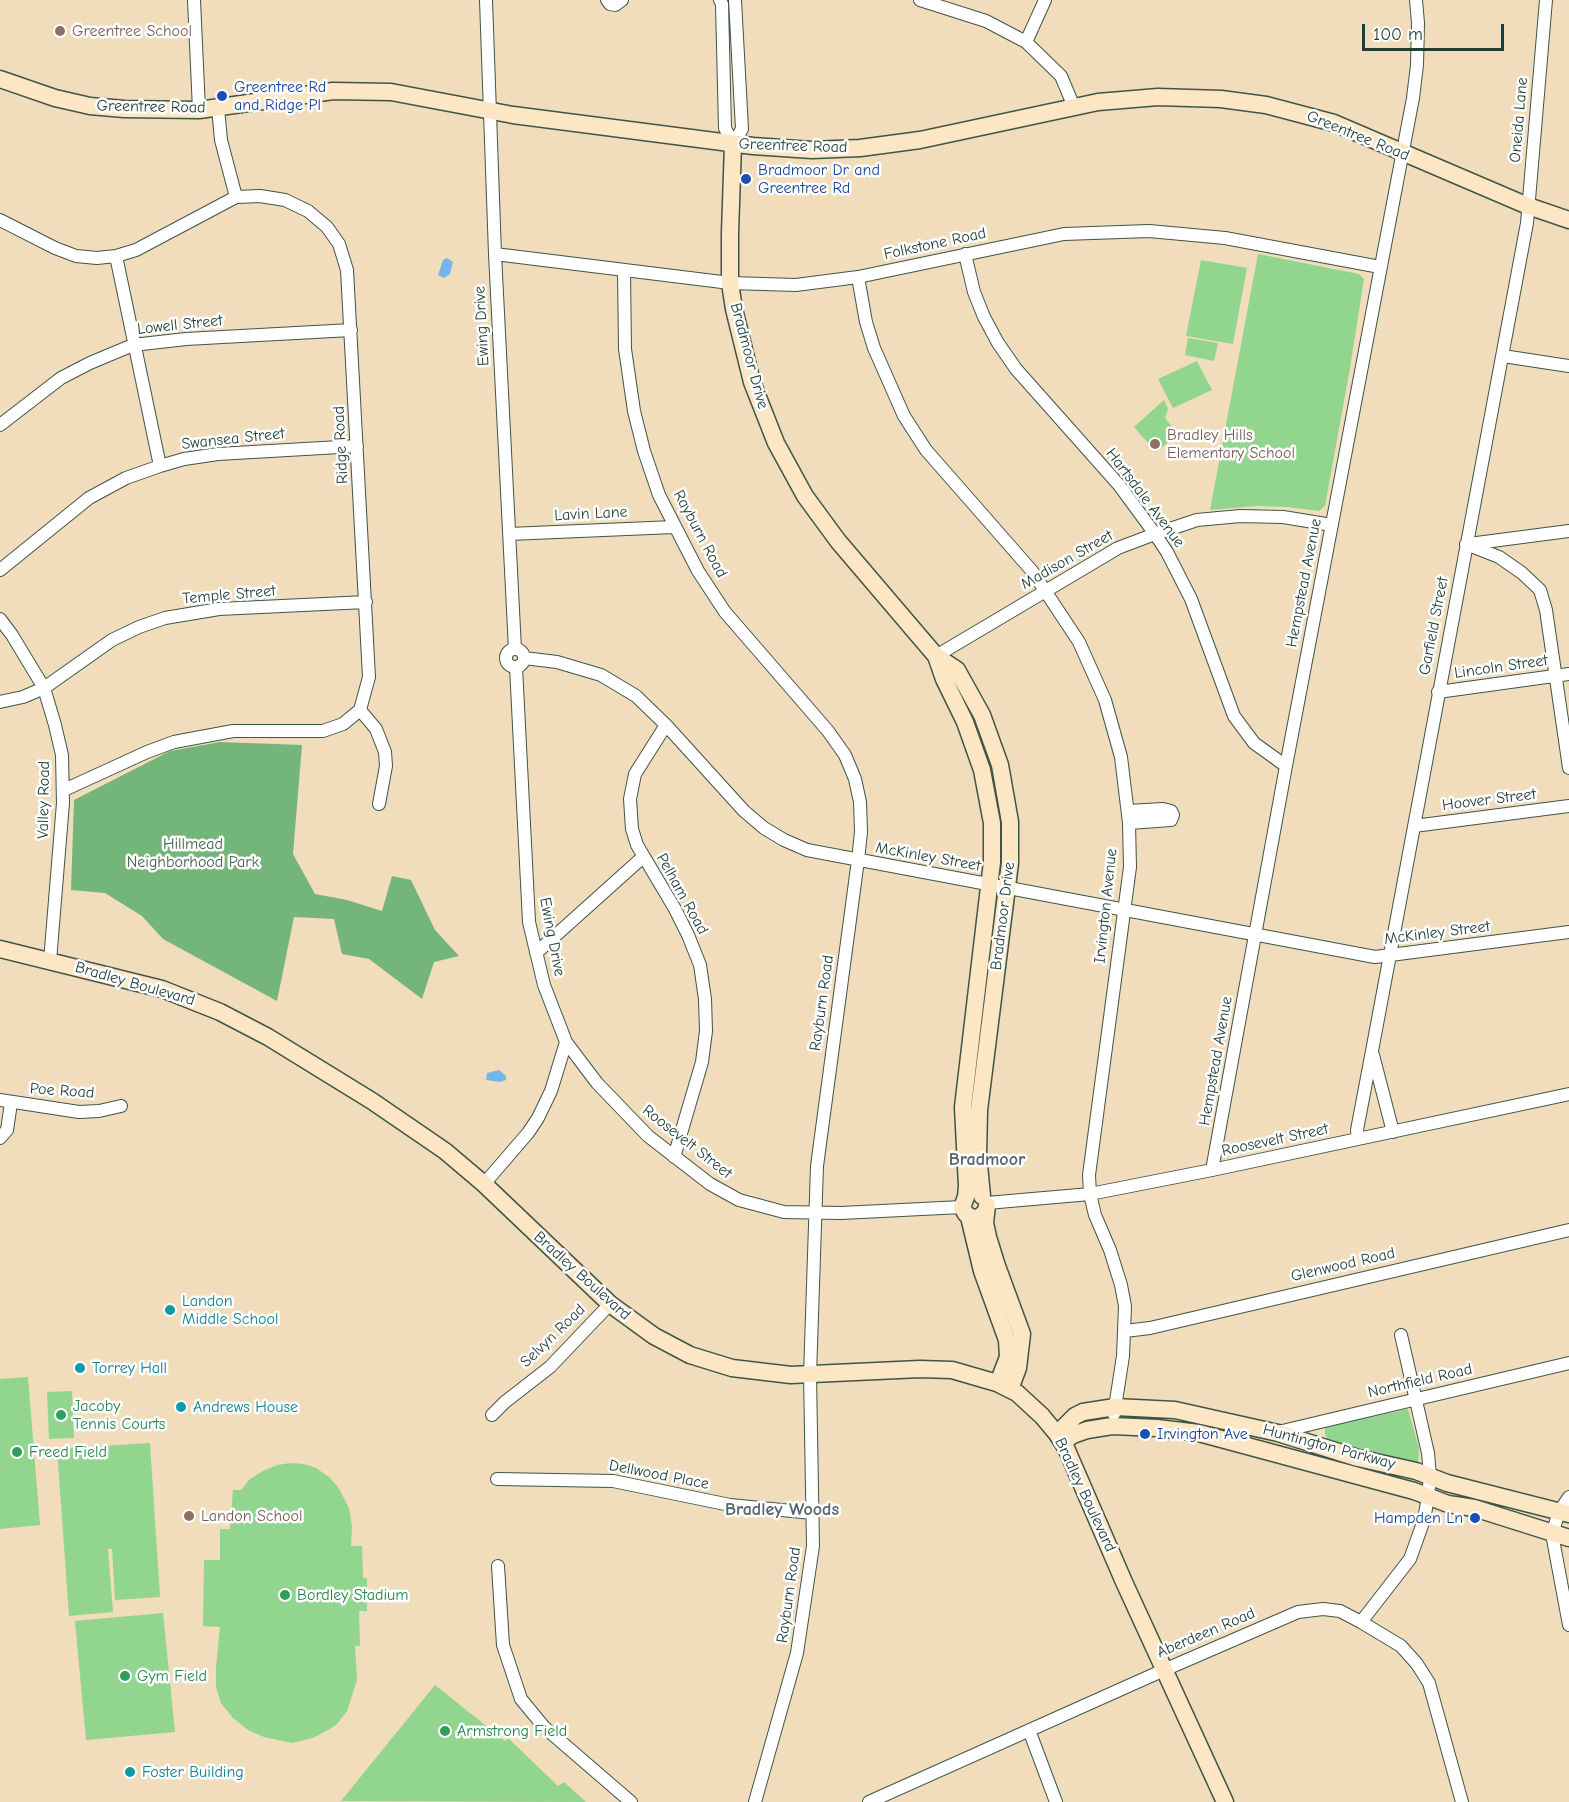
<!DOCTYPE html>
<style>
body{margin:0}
#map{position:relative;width:1569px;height:1802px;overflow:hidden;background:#f1dcbb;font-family:"Comic Neue",sans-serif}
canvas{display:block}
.scale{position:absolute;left:1362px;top:24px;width:142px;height:27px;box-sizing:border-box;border:3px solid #1f3d34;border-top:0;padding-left:8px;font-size:18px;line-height:21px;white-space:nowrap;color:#1f3d34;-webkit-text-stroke:4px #fff;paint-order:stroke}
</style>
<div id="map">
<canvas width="1569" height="1802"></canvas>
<div class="scale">100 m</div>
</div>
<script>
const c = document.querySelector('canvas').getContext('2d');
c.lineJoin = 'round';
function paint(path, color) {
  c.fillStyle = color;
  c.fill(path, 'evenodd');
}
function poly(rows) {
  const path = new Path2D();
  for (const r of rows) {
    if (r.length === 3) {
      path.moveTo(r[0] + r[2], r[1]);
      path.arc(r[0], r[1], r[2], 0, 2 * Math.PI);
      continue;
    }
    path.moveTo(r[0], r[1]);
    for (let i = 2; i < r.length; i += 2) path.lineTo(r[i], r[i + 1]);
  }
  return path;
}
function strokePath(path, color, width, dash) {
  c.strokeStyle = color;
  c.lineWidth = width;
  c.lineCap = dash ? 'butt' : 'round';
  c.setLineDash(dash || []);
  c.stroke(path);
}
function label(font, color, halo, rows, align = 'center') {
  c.font = font + ' "Comic Neue",sans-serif';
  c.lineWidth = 5;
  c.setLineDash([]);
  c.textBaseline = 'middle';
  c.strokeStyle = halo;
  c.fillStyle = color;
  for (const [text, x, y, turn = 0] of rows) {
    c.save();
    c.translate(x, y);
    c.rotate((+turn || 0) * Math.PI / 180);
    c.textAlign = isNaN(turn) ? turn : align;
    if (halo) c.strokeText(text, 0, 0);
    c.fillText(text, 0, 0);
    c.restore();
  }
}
paint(poly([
 [1258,254,1359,274,1364,279,1350,368,1325,506,1319,511,1286,507,1257,506,1210,510],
 [1201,260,1247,268,1233,344,1186,336],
 [1188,338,1218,343,1214,361,1185,355],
 [1197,361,1212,390,1173,408,1158,379],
 [1164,400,1168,409,1165,418,1178,434,1156,452,1134,427],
 [28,1377,40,1525,0,1529,0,1379],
 [72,1391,74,1438,49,1439,47,1392],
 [1408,1409,1419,1448,1418,1464,1329,1443,1325,1434,1325,1427],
 [150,1443,160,1597,115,1600,112,1549,108,1549,113,1612,69,1616,57,1449],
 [291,1463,304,1464,316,1468,329,1477,338,1487,349,1508,352,1526,351,1546,362,1546,363,1578,367,1578,367,1611,359,1611,360,1646,355,1646,357,1680,347,1711,337,1724,328,1730,313,1738,292,1743,264,1737,248,1730,233,1718,221,1703,216,1687,216,1667,220,1627,203,1626,204,1560,220,1560,220,1529,230,1529,233,1490,241,1490,250,1479,263,1471,277,1465],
 [163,1613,175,1732,86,1740,75,1621],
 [435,1685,505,1741,508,1738,558,1786,564,1782,586,1802,341,1801]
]), '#91d58e');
paint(poly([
 [220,742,302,745,293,854,315,894,347,900,382,911,392,876,411,880,435,930,459,956,434,962,422,999,369,959,342,954,334,919,294,917,277,1001,163,939,142,916,105,893,71,890,74,800,170,751]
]), '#74b679');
paint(poly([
 [447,258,453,262,450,274,444,278,438,275,443,260],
 [499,1070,506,1076,506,1080,500,1082,486,1080,487,1073]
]), '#76b4e9');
const street = poly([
 [194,0,199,110],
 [486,0,495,254,515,649],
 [607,0,610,4,615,5,622,0],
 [720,0,722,4,725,128,733,144],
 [920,0,986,21,1026,42,1061,76,1074,107],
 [1026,42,1045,0],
 [218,108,221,140,236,197],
 [733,144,742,129,735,0],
 [0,220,55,248,76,256,97,258,116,256,136,250,236,197,260,196,285,200,308,211,327,227,339,244,347,270,369,677,360,710,343,724,323,731,233,731,174,742,147,752,64,790],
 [495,254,730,283,796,285,858,277,1064,234,1149,231,1225,238,1380,267],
 [965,254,974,292,984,317,998,343,1016,369,1119,485,1155,534,1167,552,1191,599,1234,716,1254,743,1286,766],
 [116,256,160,466],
 [624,270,625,349,634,411,644,451,659,495,698,571,725,612,828,731,845,755,855,779,860,802,861,832,858,860,817,1166,810,1375,813,1546,797,1653,755,1802],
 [858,277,866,322,874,348,904,416,926,450,1032,571,1079,642,1105,700,1121,757,1129,823,1130,867,1089,1175,1090,1194,1095,1215,1110,1250,1121,1285,1125,1306,1123,1356,1114,1414],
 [1503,356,1569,366],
 [0,425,61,378,90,363,133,345,186,339,351,330],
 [509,534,674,527],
 [1466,544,1499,557,1522,573,1540,590,1546,610,1569,768],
 [1469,544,1569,531],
 [0,570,89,498,126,478,160,466,184,459,218,454,357,446],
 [0,619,12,635,44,688,55,725,62,755,63,803,50,961],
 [515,658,9],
 [936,656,1118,548,1155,534,1197,520,1240,516,1283,517,1332,525],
 [524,658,557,662,601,675,636,696,666,725,744,811,764,828,784,840,807,850,1375,957,1569,932],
 [1438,692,1569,674],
 [0,702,23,697,44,688,112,640,139,627,165,618,219,609,366,602],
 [360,710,376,729,385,752,386,766,379,804],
 [666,725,635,774,630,799,632,829,637,845,675,909,688,935,700,965,705,999,706,1031,702,1062,674,1157],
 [1128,811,1163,809,1171,811,1173,815,1171,820,1129,823],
 [1414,826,1569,806],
 [536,953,643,857],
 [566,1042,597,1083,648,1136,710,1184,739,1200,784,1212,841,1213,962,1207],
 [1373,1055,1393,1132],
 [0,1100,79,1112,99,1111,121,1106],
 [0,1138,7,1130,11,1103],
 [1358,1139,1357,1130,1372,1051,1527,223,1546,0],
 [1212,1170,1286,766,1413,98,1417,65,1418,23,1416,0],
 [484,1184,528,1133,538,1118,551,1091,566,1042,544,985,529,922,516,667],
 [987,1203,1090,1194,1212,1170,1569,1094],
 [1125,1331,1150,1328,1569,1230],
 [492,1415,505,1402,550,1367,610,1304],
 [1278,1432,1569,1363],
 [497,1479,613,1481,730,1505,813,1513],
 [1569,1497,1559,1512,1552,1534,1569,1625],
 [498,1566,503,1645,521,1699,544,1727,631,1802],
 [1361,1622,1410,1559,1424,1520,1428,1497,1430,1476,1428,1453,1401,1335],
 [1029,1730,1056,1802],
 [869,1802,1164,1670,1298,1612,1323,1609,1340,1611,1361,1622,1401,1646,1417,1664,1429,1683,1462,1802]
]);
const secondary = poly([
 [0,79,55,98,90,106,124,109,199,110,333,91,391,92,513,115,753,146,812,150,860,148,920,140,1098,102,1158,97,1221,99,1266,105,1334,123,1528,206,1569,220],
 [733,144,730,233,730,283,734,309,752,382,776,443,805,496,838,541,936,656,957,670,982,715,1000,765,1010,822,1010,863,979,1110,978,1155,982,1196],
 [936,656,944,679,965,722,982,770,992,823,992,862,963,1107,967,1186,966,1197,962,1207,966,1214,972,1218,980,1217,986,1211],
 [0,949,162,989,220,1012,268,1037,372,1101,445,1151,484,1184,610,1304,654,1336,690,1355,732,1368,791,1375,920,1369,952,1370,997,1383,1017,1393,1042,1416,1057,1434,1066,1448,1124,1582,1225,1802],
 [987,1205,985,1223,988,1237,997,1266,1022,1334,1018,1368,1010,1389],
 [969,1217,982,1271,1007,1340,1008,1357,998,1383],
 [1057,1434,1075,1416,1083,1412,1115,1407,1175,1410,1278,1433,1358,1458,1416,1471,1447,1483,1569,1514],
 [1063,1442,1073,1435,1087,1430,1112,1426,1157,1428,1199,1433,1414,1491,1448,1504,1474,1508,1569,1538]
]);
strokePath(street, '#3e5548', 14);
strokePath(secondary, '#3e5548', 19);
strokePath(street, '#fff', 12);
strokePath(secondary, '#fce6c4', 16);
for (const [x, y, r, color] of [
 [60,31,6,"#8d6e63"],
 [222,96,6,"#1a4fb4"],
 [746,179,6,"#1a4fb4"],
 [1155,444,6,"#8d6e63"],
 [170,1310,6,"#0f9aa8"],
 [80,1368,6,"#0f9aa8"],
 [181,1407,6,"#0f9aa8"],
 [61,1415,6,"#2e9e5b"],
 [1145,1434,6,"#1a4fb4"],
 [17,1452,6,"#2e9e5b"],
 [189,1516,6,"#8d6e63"],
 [1475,1518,6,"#1a4fb4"],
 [285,1595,6,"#2e9e5b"],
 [125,1676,6,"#2e9e5b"],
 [445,1731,6,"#2e9e5b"],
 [130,1772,6,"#0f9aa8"]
]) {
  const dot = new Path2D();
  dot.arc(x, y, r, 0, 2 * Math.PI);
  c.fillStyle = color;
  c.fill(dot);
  strokePath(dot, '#fff', 2);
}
label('16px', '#785e54', '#fff', [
 ["Greentree School",72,31],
 ["Bradley Hills",1167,435],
 ["Elementary School",1167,453],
 ["Landon School",201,1516]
], 'left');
label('16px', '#164399', '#fff', [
 ["Greentree Rd",234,87],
 ["and Ridge Pl",234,105],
 ["Bradmoor Dr and",758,170],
 ["Greentree Rd",758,188],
 ["Irvington Ave",1157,1434],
 ["Hampden Ln",1463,1518,"right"]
], 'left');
label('16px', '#1f3d34', '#fff', [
 ["Greentree Road",151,107,1],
 ["Oneida Lane",1519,120,-85],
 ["Greentree Road",1358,136,22],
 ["Greentree Road",793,146,2],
 ["Folkstone Road",935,244,-12],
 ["Lowell Street",180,325,-6],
 ["Ewing Drive",482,326,-93],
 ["Bradmoor Drive",749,356,75],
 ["Swansea Street",233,439,-6],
 ["Ridge Road",341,445,-93],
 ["Hartsdale Avenue",1145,498,53],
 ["Lavin Lane",591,514,-3],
 ["Rayburn Road",700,534,62],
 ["Madison Street",1067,560,-30],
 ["Hempstead Avenue",1304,583,-79],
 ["Temple Street",229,595,-5],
 ["Garfield Street",1434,626,-79],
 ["Lincoln Street",1501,667,-8],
 ["Valley Road",44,800,-89],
 ["Hoover Street",1489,800,-7],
 ["McKinley Street",928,857,10],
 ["Pelham Road",682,894,61],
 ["Irvington Avenue",1106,906,-84],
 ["Bradmoor Drive",1003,916,-83],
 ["McKinley Street",1437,933,-7],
 ["Ewing Drive",552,937,79],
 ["Bradley Boulevard",135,984,16],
 ["Rayburn Road",822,1003,-82],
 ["Hempstead Avenue",1216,1061,-80],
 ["Poe Road",62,1091,4],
 ["Roosevelt Street",1275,1140,-12],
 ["Roosevelt Street",687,1142,38],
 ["Glenwood Road",1343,1265,-13],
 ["Bradley Boulevard",582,1276,42],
 ["Selvyn Road",553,1336,-44],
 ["Northfield Road",1420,1381,-13],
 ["Huntington Parkway",1329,1447,15],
 ["Dellwood Place",659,1475,11],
 ["Bradley Boulevard",1085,1495,65],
 ["Rayburn Road",789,1595,-82],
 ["Aberdeen Road",1206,1633,-23]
]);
label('16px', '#3c634a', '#fff', [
 ["Hillmead",193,844],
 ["Neighborhood Park",193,862]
]);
label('16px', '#0d838f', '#fff', [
 ["Landon",182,1301],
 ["Middle School",182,1319],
 ["Torrey Hall",92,1368],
 ["Andrews House",193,1407],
 ["Foster Building",142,1772]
], 'left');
label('16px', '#27864d', '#fff', [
 ["Jacoby",73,1406],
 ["Tennis Courts",73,1424],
 ["Freed Field",29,1452],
 ["Bordley Stadium",297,1595],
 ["Gym Field",137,1676],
 ["Armstrong Field",457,1731]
], 'left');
label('bold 18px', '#55646d', '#fff', [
 ["Bradmoor",987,1160],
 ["Bradley Woods",782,1510]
]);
</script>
